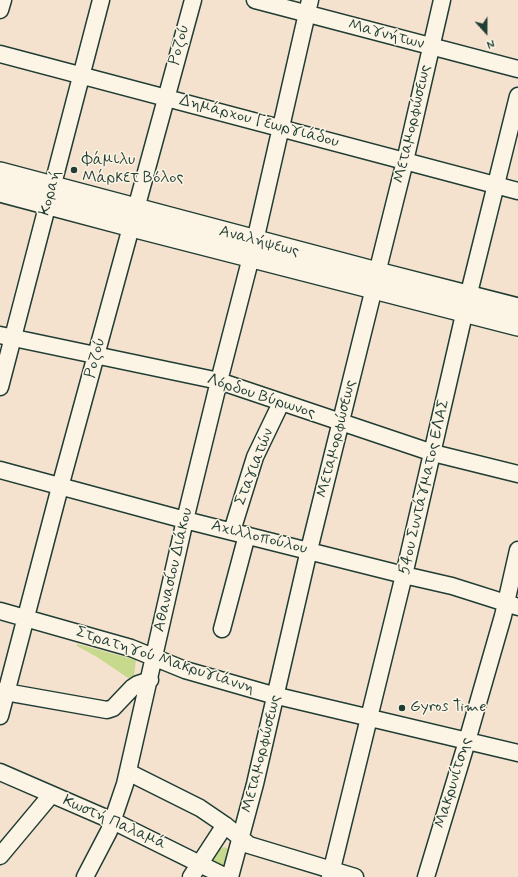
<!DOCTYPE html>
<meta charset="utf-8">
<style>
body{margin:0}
#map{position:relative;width:518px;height:877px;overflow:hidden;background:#f5e2ce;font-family:Mynerve,sans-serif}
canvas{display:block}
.north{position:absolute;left:466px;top:12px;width:40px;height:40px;-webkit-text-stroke:3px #fcf5e5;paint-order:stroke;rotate:159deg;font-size:11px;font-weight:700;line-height:16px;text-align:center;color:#1f3d34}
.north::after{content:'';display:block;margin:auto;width:14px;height:18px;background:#1f3d34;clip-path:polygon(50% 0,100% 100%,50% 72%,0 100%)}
</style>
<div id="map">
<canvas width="518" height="877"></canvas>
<div class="north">N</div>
</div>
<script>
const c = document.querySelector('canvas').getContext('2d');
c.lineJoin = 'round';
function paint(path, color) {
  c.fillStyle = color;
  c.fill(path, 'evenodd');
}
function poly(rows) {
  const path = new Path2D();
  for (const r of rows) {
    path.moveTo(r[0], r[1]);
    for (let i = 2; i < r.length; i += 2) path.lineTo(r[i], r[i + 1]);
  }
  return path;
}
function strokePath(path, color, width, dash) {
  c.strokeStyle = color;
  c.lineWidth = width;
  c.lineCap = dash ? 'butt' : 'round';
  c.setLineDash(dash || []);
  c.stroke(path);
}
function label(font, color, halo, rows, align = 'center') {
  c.font = font + ' Mynerve,sans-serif';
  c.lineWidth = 3;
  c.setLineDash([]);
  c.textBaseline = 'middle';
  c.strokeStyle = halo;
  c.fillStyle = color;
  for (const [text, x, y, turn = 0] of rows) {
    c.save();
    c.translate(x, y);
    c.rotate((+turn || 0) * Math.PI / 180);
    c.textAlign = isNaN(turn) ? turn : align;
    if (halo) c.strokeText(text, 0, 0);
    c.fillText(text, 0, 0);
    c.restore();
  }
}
paint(poly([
 [77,644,136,660,134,676,130,679,128,678,97,657,77,646],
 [224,847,227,848,229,851,224,866,222,867,210,859,214,852]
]), '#c7d98d');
const minor = poly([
 [255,0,518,69],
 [0,10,3,0],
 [0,54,518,191],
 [255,241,310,0],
 [377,273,405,161,442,0],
 [0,335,219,381,433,453,518,474],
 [0,387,101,0],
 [0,470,185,520,404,575,452,586,518,607],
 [232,531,255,457,281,403],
 [0,611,131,648,185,670,269,694,518,753],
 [222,629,247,535],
 [0,691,107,710,113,708,132,688,138,684,150,680],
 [0,716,60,487,193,0],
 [0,772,113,821,226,877],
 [128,772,200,808,225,825,249,845,355,877],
 [0,856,51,795],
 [85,877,109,831,125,784,185,520,219,381,251,257],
 [191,877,225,825],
 [230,877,255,784,309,550,374,288],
 [330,877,404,575,468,297,518,96],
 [426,877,465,748,503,616,518,550]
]);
const major = poly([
 [0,173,377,273,518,309],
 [0,191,132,226,518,325]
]);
strokePath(minor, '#1f3d34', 19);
strokePath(major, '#1f3d34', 24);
strokePath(minor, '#fcf5e5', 16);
strokePath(major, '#fcf5e5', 21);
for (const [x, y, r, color] of [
 [74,170,4,"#1f3d34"],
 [402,708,4,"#1f3d34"]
]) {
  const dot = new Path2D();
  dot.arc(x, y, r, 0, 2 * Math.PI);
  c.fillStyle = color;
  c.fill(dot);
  strokePath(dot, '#fcf5e5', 1.5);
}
label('16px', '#1f3d34', '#fcf5e5', [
 ["Μαγνήτων",386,35,15],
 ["Ροζού",180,45,-75],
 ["Δημάρχου Γεωργιάδου",259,122,15],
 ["Μεταμορφώσεως",413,124,-77],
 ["Κοραή",51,193,-75],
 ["Αναλήψεως",259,242,15],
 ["Ροζού",96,358,-75],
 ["Λόρδου Βύρωνος",261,397,18],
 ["Μεταμορφώσεως",337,439,-76],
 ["Σταγιατών",255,467,-69],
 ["54ου Συντάγματος ΕΛΑΣ",425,487,-77],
 ["Αχιλλοπούλου",259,538,14],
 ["Αθανασίου Διάκου",174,570,-77],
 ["Στρατηγού Μακρυγιάννη",165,661,18],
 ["Μεταμορφώσεως",262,754,-76],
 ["Μακρυνίτσης",454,783,-73],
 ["Κωστή Παλαμά",114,823,24]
]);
label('16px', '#1f3d34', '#fcf5e5', [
 ["Φάμιλυ",82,161],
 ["Μάρκετ Βόλος",82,179],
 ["Gyros Time",410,708]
], 'left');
</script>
